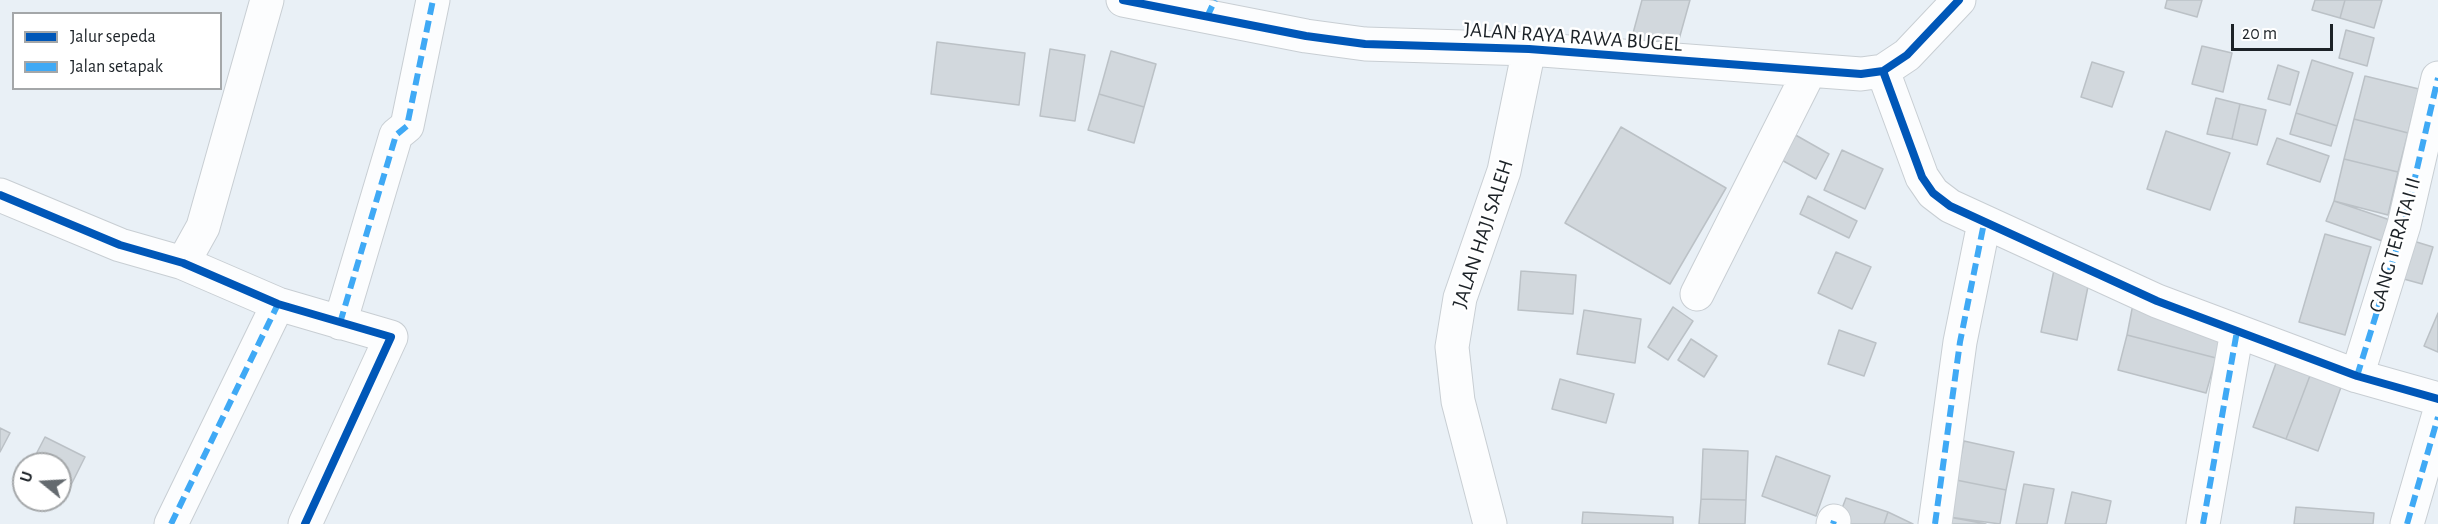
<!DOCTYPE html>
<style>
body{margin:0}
#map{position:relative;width:2438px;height:524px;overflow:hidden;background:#e9f0f6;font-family:"Alegreya Sans",sans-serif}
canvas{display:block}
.legend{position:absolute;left:12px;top:12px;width:210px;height:78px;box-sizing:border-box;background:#fff;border:2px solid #a4a7a9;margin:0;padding:8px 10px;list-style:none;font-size:18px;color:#1c2227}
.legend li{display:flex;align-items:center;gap:12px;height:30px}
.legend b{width:30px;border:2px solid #a4a7a9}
.north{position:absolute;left:12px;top:452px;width:60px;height:60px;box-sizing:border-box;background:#fff;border:2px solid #a4a7a9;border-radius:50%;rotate:288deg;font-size:16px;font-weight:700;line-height:24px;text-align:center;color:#1c2227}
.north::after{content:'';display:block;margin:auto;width:21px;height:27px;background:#646a6f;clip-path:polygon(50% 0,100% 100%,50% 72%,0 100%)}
.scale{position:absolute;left:2231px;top:24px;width:102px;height:27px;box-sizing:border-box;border:3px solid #1c2227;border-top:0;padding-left:8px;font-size:18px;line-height:21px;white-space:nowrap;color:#1c2227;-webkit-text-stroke:4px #fff;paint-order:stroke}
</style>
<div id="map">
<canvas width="2438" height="524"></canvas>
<ul class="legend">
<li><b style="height:8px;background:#0057b8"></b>Jalur sepeda</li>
<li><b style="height:8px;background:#3fa9f5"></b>Jalan setapak</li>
</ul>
<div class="north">U</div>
<div class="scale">20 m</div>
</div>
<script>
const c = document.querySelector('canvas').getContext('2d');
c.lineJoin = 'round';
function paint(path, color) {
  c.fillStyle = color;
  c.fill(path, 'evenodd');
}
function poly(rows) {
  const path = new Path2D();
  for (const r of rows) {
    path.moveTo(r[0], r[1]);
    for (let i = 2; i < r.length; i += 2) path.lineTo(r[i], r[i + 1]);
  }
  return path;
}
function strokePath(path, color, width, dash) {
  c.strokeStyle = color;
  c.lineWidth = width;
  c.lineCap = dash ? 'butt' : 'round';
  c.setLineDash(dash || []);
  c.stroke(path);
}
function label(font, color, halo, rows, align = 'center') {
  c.font = font + ' "Alegreya Sans",sans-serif';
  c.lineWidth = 5;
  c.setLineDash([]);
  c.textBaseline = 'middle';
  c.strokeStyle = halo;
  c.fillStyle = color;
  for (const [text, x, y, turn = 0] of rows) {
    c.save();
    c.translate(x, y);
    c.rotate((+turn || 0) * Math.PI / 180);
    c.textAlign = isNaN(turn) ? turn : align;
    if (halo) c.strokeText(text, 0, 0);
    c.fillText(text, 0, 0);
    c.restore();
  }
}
const building = poly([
 [1642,0,1690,0,1676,50,1632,37,1642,0],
 [2167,0,2202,0,2197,17,2165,8,2167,0],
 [2315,0,2345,0,2340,18,2312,10,2315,0],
 [2345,0,2382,0,2374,28,2340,18,2345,0],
 [2346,30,2374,38,2367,66,2339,58,2346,30],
 [937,42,1025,53,1019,105,931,94,937,42],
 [2202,46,2232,53,2223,92,2192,84,2202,46],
 [1050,49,1085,55,1075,121,1040,116,1050,49],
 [1111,51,1156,64,1144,107,1099,94,1111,51],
 [2312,60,2353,73,2337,126,2296,113,2312,60],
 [2092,62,2124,72,2112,107,2081,97,2092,62],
 [2278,65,2299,72,2290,105,2268,99,2278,65],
 [2365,76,2419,89,2408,133,2354,119,2365,76],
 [1099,94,1144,107,1134,143,1088,130,1099,94],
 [2216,98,2240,104,2232,139,2207,134,2216,98],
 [2240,104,2266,110,2257,145,2232,139,2240,104],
 [2296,113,2337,126,2331,146,2290,134,2296,113],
 [2354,119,2408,133,2398,172,2344,159,2354,119],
 [1621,127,1726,188,1670,284,1565,223,1621,127],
 [2166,131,2230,153,2210,210,2147,189,2166,131],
 [1792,133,1829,154,1816,179,1778,158,1792,133],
 [2277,138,2329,156,2320,182,2267,164,2277,138],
 [1842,150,1883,169,1865,209,1824,190,1842,150],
 [2344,159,2398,172,2388,215,2334,201,2344,159],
 [1808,196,1857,221,1849,238,1800,214,1808,196],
 [2334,201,2393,221,2385,242,2326,221,2334,201],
 [2325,234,2371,247,2345,335,2299,322,2325,234],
 [2410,240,2433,247,2422,284,2400,278,2410,240],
 [1836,252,1871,267,1852,309,1818,293,1836,252],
 [2054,270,2090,277,2077,340,2041,332,2054,270],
 [1521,271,1576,275,1573,314,1518,310,1521,271],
 [2133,304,2224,329,2216,358,2127,335,2133,304],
 [1673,307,1693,321,1668,360,1648,347,1673,307],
 [1584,310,1641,319,1635,363,1577,354,1584,310],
 [2438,313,2438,352,2424,346,2438,313],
 [1839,330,1876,343,1864,376,1828,364,1839,330],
 [2127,335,2216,358,2206,393,2118,370,2127,335],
 [1691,339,1717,356,1704,377,1678,360,1691,339],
 [2280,352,2314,365,2286,439,2253,427,2280,352],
 [2314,365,2345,376,2318,451,2286,439,2314,365],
 [1560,379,1614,394,1606,423,1552,409,1560,379],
 [0,428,10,433,0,452,0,428],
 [45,437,85,457,65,497,60,494,60,464,31,464,45,437],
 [1964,441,2014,452,2006,490,1956,480,1964,441],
 [1703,449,1748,451,1746,500,1701,499,1703,449],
 [1776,456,1830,476,1816,516,1762,496,1776,456],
 [1956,480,2006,490,2000,524,1949,517,1956,480],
 [2024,484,2054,489,2047,524,2016,524,2024,484],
 [2072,492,2111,501,2106,524,2065,524,2072,492],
 [1846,498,1888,512,1884,524,1836,524,1846,498],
 [1701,499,1746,500,1745,524,1699,524,1701,499],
 [2296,507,2374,513,2373,524,2294,524,2296,507],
 [1583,512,1673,517,1673,524,1582,524,1583,512],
 [1888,512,1913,524,1884,524,1888,512],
 [1949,517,1986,524,1947,524,1949,517]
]);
paint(building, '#d2d8dd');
strokePath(building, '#bbc1c6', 1.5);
const minor = poly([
 [1123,0,1306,36,1365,44,1529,49,1861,74,1883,71,1907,55,1959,0],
 [1883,71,1922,177,1933,193,1950,206,2157,301,2357,376,2438,399],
 [0,195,120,245,183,263,278,304,391,337,305,524],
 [183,263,203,227,267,0],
 [1697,294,1809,72],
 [340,323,396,135,407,126,433,0],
 [2357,376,2404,225,2438,78],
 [171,524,278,304],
 [1490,524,1458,401,1452,347,1460,298,1504,171,1529,49],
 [1833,524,1834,521],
 [1935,524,1960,342,1984,223],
 [2203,524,2237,331],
 [2407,524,2438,417]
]);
strokePath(minor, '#c8ced3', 35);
strokePath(minor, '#fcfdfe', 33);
strokePath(poly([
 [1207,17,1215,0],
 [340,323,396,135,407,126,433,0],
 [2357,376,2404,225,2438,78],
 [171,524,278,304],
 [1833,524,1834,521],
 [1935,524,1960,342,1984,223],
 [2203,524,2237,331],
 [2407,524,2438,417]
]), '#3fa9f5', 6, [12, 6]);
strokePath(poly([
 [1123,0,1306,36,1365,44,1529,49,1861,74,1883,71,1907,55,1959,0],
 [1883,71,1922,177,1933,193,1950,206,2157,301,2357,376,2438,399],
 [0,195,120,245,183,263,278,304,391,337,305,524]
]), '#0057b8', 8);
label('21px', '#1c2227', '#fff', [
 ["JALAN RAYA RAWA BUGEL",1573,37,4],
 ["JALAN HAJI SALEH",1483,234,-72],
 ["GANG TERATAI II",2395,245,-74]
]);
</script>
